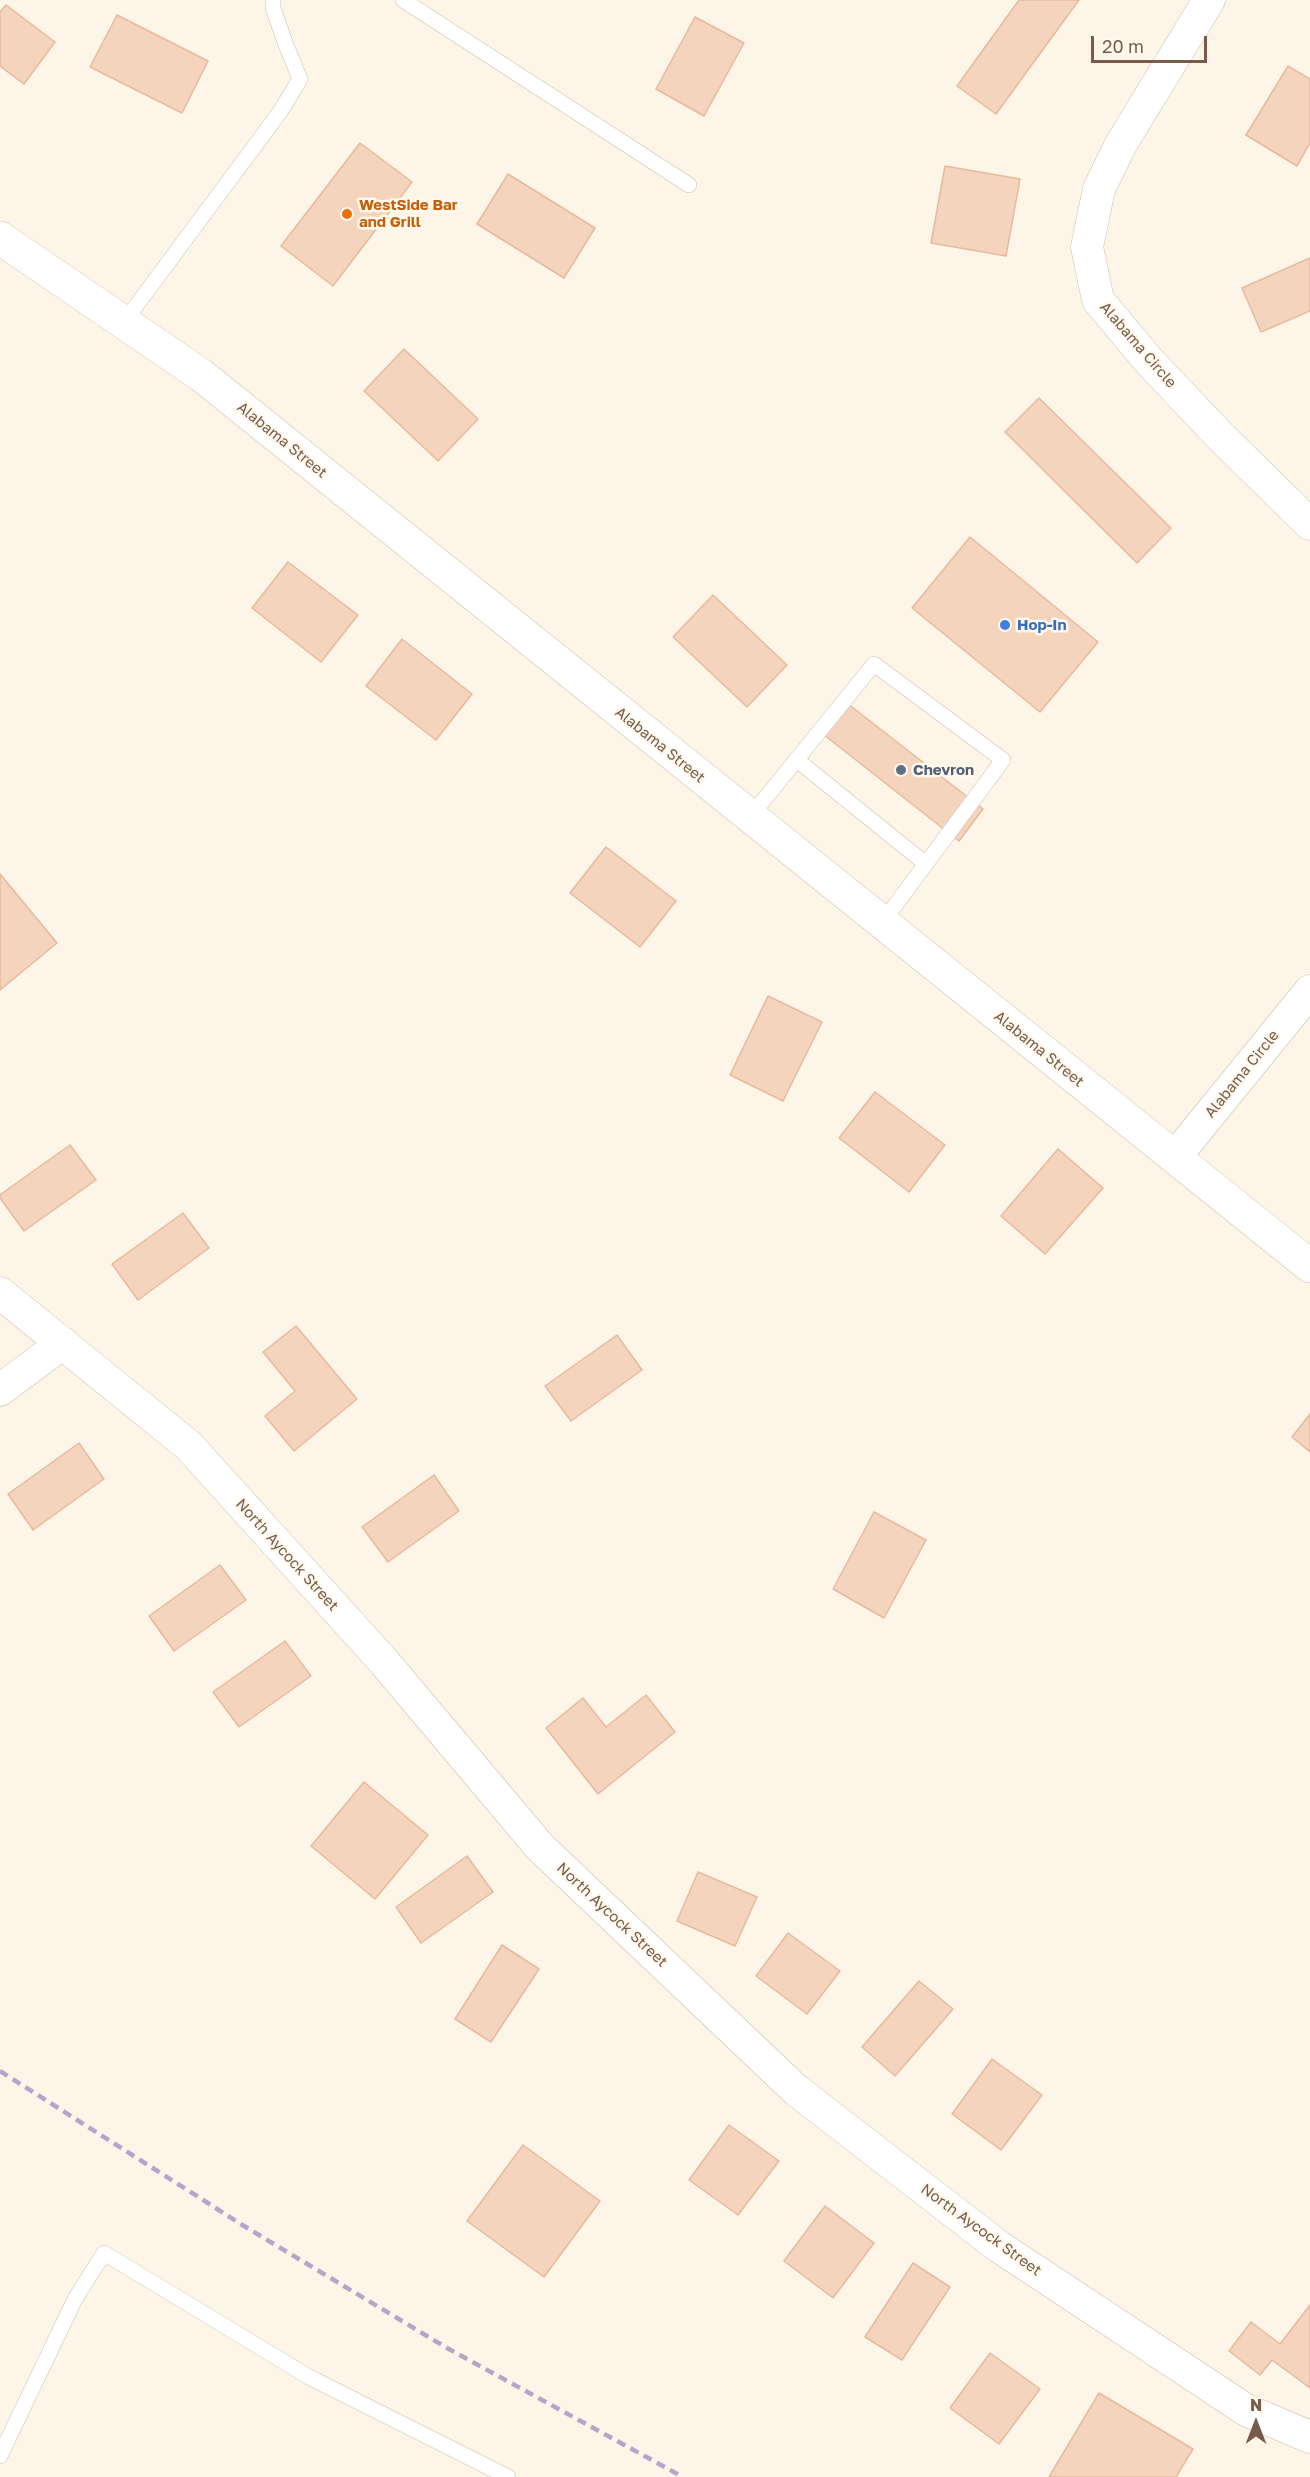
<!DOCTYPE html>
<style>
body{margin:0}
#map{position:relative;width:1310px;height:2477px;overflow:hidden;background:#fdf5e7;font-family:"Golos Text",sans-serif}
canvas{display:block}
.north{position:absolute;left:1226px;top:2393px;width:60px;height:60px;-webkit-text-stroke:4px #fff9ee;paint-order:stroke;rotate:0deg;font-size:16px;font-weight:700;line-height:24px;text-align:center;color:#785b4a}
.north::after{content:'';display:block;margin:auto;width:21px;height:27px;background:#785b4a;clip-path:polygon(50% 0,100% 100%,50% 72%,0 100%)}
.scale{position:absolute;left:1091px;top:36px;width:116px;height:27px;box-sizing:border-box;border:3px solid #785b4a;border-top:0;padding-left:8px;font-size:18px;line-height:21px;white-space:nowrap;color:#785b4a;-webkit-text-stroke:4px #fff9ee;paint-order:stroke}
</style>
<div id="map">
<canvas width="1310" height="2477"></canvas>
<div class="north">N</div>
<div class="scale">20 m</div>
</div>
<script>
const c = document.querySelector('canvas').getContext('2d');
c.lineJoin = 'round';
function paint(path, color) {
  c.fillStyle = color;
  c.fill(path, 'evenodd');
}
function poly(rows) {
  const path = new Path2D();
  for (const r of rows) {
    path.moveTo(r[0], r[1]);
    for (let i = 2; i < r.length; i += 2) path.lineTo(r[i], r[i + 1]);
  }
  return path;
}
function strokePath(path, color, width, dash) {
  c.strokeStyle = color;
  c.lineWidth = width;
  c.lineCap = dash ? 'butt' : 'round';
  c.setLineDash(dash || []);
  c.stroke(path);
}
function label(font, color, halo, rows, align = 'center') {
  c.font = font + ' "Golos Text",sans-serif';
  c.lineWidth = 5;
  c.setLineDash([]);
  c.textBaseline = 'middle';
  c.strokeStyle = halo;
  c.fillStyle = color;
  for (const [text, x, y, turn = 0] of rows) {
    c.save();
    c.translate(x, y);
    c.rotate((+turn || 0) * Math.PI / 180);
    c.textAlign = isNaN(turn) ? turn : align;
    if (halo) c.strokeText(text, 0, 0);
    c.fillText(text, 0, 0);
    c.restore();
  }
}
const building = poly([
 [1019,0,1079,0,996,114,957,86,1019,0],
 [6,5,55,42,24,84,0,66,0,12,6,5],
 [117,15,208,61,182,113,90,67,117,15],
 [695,17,744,43,704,116,656,89,695,17],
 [1288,66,1310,79,1310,143,1297,166,1246,135,1288,66],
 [360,143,412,182,333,286,281,246,360,143],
 [945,166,1020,179,1006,256,931,243,945,166],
 [508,174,595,228,564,278,477,224,508,174],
 [1310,258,1310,311,1261,332,1242,288,1310,258],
 [404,349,478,419,438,461,364,391,404,349],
 [1039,398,1171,528,1137,563,1005,432,1039,398],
 [970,537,1098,642,1040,712,912,608,970,537],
 [288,562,358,615,321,662,252,608,288,562],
 [713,595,787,665,747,707,673,637,713,595],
 [402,639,472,694,436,740,366,686,402,639],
 [843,700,983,809,959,841,819,731,843,700],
 [606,847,676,901,640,947,570,893,606,847],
 [0,874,57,943,0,990,0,874],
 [768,996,822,1022,783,1101,730,1075,768,996],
 [875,1092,945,1145,909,1192,839,1138,875,1092],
 [70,1145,96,1180,24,1231,0,1198,0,1195,70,1145],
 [1058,1149,1103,1188,1045,1254,1001,1216,1058,1149],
 [183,1213,209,1248,138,1300,112,1264,183,1213],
 [296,1326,357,1399,294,1451,265,1416,295,1391,263,1352,296,1326],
 [617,1335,642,1370,571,1421,545,1386,617,1335],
 [1310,1414,1310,1452,1292,1437,1310,1414],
 [79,1443,104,1479,33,1530,8,1494,79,1443],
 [434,1475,459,1511,388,1562,362,1527,434,1475],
 [874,1512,926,1540,884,1618,833,1589,874,1512],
 [220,1565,246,1600,174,1651,149,1616,220,1565],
 [285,1641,311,1676,239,1727,213,1692,285,1641],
 [646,1695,675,1732,598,1794,546,1728,583,1698,606,1727,646,1695],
 [364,1782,428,1835,375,1899,311,1846,364,1782],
 [467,1856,493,1892,421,1943,396,1907,467,1856],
 [698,1872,757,1897,735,1946,677,1921,698,1872],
 [788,1933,840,1971,807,2014,756,1976,788,1933],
 [502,1945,539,1969,491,2042,455,2019,502,1945],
 [919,1981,953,2009,895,2076,862,2047,919,1981],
 [992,2059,1042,2095,1001,2150,952,2114,992,2059],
 [729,2125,779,2161,738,2215,689,2180,729,2125],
 [523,2145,600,2201,544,2277,467,2221,523,2145],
 [825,2206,874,2243,833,2298,784,2261,825,2206],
 [913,2263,950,2287,902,2360,865,2337,913,2263],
 [1310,2305,1310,2388,1272,2360,1260,2375,1229,2351,1251,2322,1280,2344,1310,2305],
 [990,2353,1040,2389,999,2444,950,2408,990,2353],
 [1099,2393,1193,2449,1176,2477,1049,2477,1099,2393]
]);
paint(building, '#f4d4bd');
strokePath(building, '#e7ba9d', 1.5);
const lane = poly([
 [403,0,689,185],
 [124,322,280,112,300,79,286,45,273,8,273,0],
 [797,760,926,864],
 [750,817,874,664,1003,760,882,923],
 [0,2456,75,2299,104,2253,309,2377,508,2477]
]);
const street = poly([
 [1209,0,1121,144,1099,189,1087,247,1098,300,1149,361,1221,437,1310,524],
 [1175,1157,1310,991],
 [0,1293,189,1446,385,1663,540,1847,796,2090,998,2246,1246,2410,1310,2437],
 [0,1390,63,1343]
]);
const secondary = poly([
 [0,238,201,375,1310,1266]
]);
strokePath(lane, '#d0bdac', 16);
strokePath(street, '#d0bdac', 33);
strokePath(secondary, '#d5bfac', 34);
strokePath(lane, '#fff', 15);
strokePath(street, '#fff', 32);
strokePath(secondary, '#fff', 33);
strokePath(poly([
 [0,2071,244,2226,447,2348,683,2477]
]), '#b8a4c8', 4.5, [9, 6]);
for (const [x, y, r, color] of [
 [347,214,6,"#e8710a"],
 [1005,625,6,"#3f7fe0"],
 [901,770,6,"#5c6f8a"]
]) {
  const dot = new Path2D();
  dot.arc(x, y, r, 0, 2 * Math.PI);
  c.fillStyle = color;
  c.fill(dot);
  strokePath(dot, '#fff9ee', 2);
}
label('bold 15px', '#c56008', '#fff9ee', [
 ["WestSide Bar",359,205],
 ["and Grill",359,222]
], 'left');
label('15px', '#785b4a', '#fff9ee', [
 ["Alabama Circle",1138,345,49],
 ["Alabama Street",282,440,39],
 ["Alabama Street",660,745,39],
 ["Alabama Street",1039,1049,39],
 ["Alabama Circle",1242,1074,-51],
 ["North Aycock Street",287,1555,48],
 ["North Aycock Street",612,1915,43],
 ["North Aycock Street",981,2230,36]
]);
label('bold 15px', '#366cbe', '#fff9ee', [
 ["Hop-In",1017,625]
], 'left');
label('bold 15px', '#4e5e75', '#fff9ee', [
 ["Chevron",913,770]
], 'left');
</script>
